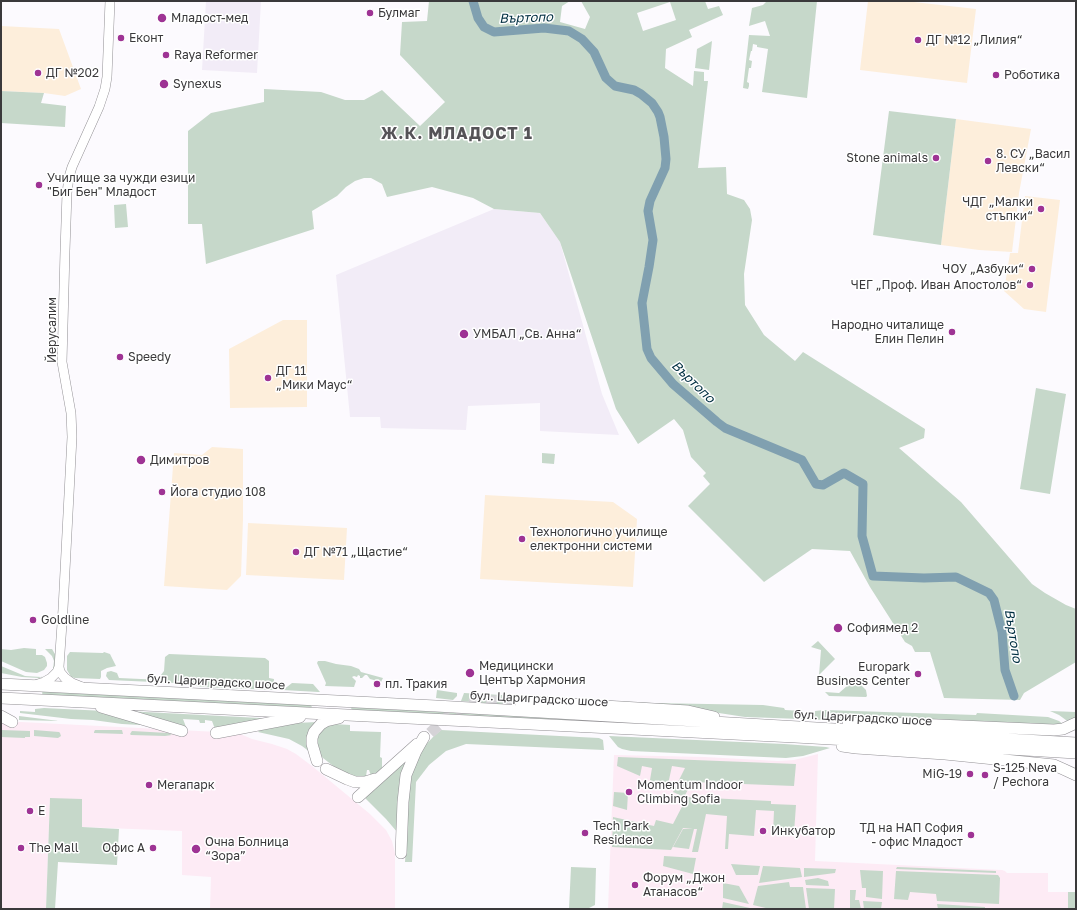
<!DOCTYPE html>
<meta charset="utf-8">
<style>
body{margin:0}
#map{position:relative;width:1077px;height:910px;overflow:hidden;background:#fcfafe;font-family:"Golos Text",sans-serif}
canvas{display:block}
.frame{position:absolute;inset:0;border:2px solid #3a393b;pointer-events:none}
</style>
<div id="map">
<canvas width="1077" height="910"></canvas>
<div class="frame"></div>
</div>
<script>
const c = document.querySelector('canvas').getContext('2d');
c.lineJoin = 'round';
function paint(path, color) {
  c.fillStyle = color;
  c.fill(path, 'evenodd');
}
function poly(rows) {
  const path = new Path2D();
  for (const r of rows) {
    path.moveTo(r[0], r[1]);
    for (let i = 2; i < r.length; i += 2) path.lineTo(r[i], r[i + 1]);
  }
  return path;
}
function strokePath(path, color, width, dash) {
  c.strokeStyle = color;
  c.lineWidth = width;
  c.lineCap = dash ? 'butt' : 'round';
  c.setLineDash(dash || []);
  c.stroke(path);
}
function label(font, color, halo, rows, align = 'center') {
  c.font = font + ' "Golos Text",sans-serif';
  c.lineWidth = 3;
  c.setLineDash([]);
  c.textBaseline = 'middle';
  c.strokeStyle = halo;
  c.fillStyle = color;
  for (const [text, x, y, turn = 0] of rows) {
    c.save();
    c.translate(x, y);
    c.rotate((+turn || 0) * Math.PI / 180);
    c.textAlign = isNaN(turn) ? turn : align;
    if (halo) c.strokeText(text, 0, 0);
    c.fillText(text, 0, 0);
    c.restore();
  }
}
paint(poly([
 [1,721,238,733,252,739,272,744,287,749,296,754,312,766,370,814,386,830,392,841,395,853,395,909,294,909,259,908,259,909,210,909,211,877,182,875,182,831,82,827,50,798,46,909,1,909],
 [818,754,815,861,1002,870,1005,871,1007,873,1048,873,1048,892,1076,892,1076,909,608,909,614,755,705,757,778,761,794,760]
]), '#fdebf5');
paint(poly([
 [206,1,261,1,257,73,202,70],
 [494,209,540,213,560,242,602,394,619,435,540,431,540,403,468,406,466,430,381,428,380,417,350,417,336,275]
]), '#f2ecf7');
paint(poly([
 [868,1,905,1,976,9,967,83,860,70],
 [1,26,59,29,81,89,65,96,44,93,1,91],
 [956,119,1031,129,1019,193,1012,252,979,250,941,245],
 [1025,196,1060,200,1046,312,1024,309,1004,291,1010,253,1018,253],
 [283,320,307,320,307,407,230,408,229,349],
 [212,447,243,449,243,519,241,576,227,590,164,586,174,453,202,455],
 [485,495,613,502,637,519,633,587,480,579],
 [248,523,347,528,344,580,246,575]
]), '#fdeedb');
paint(poly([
 [429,1,570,1,562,6,560,22,585,29,590,17,581,1,705,1,708,9,719,6,723,15,689,30,692,37,666,49,665,68,693,86,694,71,704,72,704,81,708,81,698,168,726,167,727,194,744,200,750,209,752,220,744,274,745,305,764,335,795,361,803,352,925,429,924,438,899,448,961,502,1032,584,1045,593,1066,605,1076,609,1076,662,1024,693,1020,700,944,698,930,652,915,652,912,646,905,642,870,587,850,551,812,549,764,582,688,506,710,484,703,476,706,473,691,457,683,430,674,419,638,444,616,409,560,242,540,213,494,209,473,198,432,187,387,197,382,184,371,178,364,178,355,181,346,187,337,196,312,211,314,229,206,264,202,224,188,224,188,131,211,113,264,102,264,89,321,92,345,100,364,100,382,90,420,126,445,102,400,55,402,22,427,21],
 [670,2,676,20,643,31,637,13],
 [767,1,817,1,807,98,762,92,768,49,757,47,757,45,753,44,752,51,751,51,749,60,752,61,751,68,749,68,747,82,749,83,749,86,748,89,743,88,749,35,770,36,765,21,749,26,752,8,763,5],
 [712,41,709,70,695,68,697,49],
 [1,91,44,93,41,103,66,106,65,127,1,123],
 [889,111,956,119,941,245,873,235],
 [126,204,128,227,115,228,114,205],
 [1036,388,1066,394,1050,494,1020,489],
 [542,453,555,454,554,464,542,463],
 [818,641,835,659,819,675,821,650,811,647],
 [24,648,36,649,36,655,42,655,45,657,47,663,47,666,44,670,37,673,26,672,1,661,1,649,11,650],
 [45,649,52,649,55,654,55,665,54,669,50,674,39,678,22,677,1,673,1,666,25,676,41,677,48,675,53,669,54,661,52,656],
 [70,652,103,653,104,652,110,654,116,666,107,668,101,671,101,677,100,679,75,678,71,677,67,670,67,656],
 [169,654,265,658,269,661,269,678,274,679,273,690,203,687,176,683,109,680,106,676,107,672,111,671,117,673,119,678,163,680,161,675,164,671,165,657],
 [318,661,325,661,336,664,351,666,359,669,361,672,383,678,381,682,370,679,367,675,365,675,362,678,360,678,360,676,358,675,357,677,354,676,352,677,356,681,354,687,325,686,326,683,317,663],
 [855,679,866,690,867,696,866,697,829,696,825,692,839,693],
 [292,683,313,684,320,692,318,692,283,690],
 [437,690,457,693,457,696,453,700,436,698],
 [43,691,310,704,312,707,310,708,43,695,42,693],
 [464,693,652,703,763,705,784,708,785,710,801,711,801,714,815,714,815,711,824,710,976,715,977,713,1048,717,1059,721,1064,725,854,720,826,720,774,718,745,717,686,708,520,706,461,701],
 [352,707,827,733,352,710,351,708],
 [44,708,105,711,158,726,122,724,93,720,71,719,20,713,20,711,35,712,35,709],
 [126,711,279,719,215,729,212,721,205,720,205,723,200,723,199,720,183,719,186,727,186,728],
 [1050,711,1076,712,1076,720,1070,723,1059,715],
 [19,716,59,721,19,720],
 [317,722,310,752,302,746,289,739,258,732,260,730,296,723],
 [334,724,350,725,350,731,381,732,380,757,382,758,382,769,371,776,369,770,367,770,366,776,360,778,360,776,353,776,337,769,323,758,319,754,316,740,323,727],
 [1,730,30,731,30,737,25,737,25,738,1,737],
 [34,730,59,732,60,733,61,736,58,738,34,736],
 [95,730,122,730,123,734,94,733,94,732],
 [441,730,599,738,603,740,604,750,466,744,446,751,429,765,416,782,412,862,405,862,410,778,419,752,433,737],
 [132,731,168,733,172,735,165,736,131,735,130,734],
 [609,736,784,744,826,747,830,748,803,756,786,758,631,751,622,749,618,747],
 [407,757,398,833,386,819,365,798],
 [618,757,796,764,794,786,692,782,684,797,673,792,685,768,672,766,667,789,650,780,652,768,642,766,640,776,617,766],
 [614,792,628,793,627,810,613,806],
 [687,797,771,801,771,804,796,805,794,833,773,832,774,811,756,810,754,836,729,834,728,849,725,849,727,816,706,814,698,852,692,852,697,829,694,829,689,849,673,847,683,829,693,829,683,828,671,850,612,847,613,817,654,826,656,820,673,824],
 [50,798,82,799,82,827,119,829,117,865,58,862,55,909,46,909],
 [664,856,696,858,693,874,663,866],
 [731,864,760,866,758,875,736,875],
 [763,866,800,868,802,877,759,883],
 [571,867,596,868,595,905,587,909,569,909],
 [897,867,996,871,996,873,896,869],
 [804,868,836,869,835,873,804,877],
 [860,870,883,871,882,899,866,897,866,888,862,888],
 [896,871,998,875,1000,878,999,904,937,901,936,894,910,892,908,900,894,899],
 [818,878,828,881,829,886,806,885,805,880],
 [789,882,790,887,803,887,806,909,770,909,753,905,758,886],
 [723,883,739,886,749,904,723,898],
 [806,888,835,889,834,909,809,909],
 [850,890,856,890,855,900,859,900,861,909,850,909],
 [1068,892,1076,892,1076,909,1068,909],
 [863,901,882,902,881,909,864,909],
 [723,902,750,908,750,909,722,909],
 [937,904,985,907,985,909,938,909]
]), '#c6d8ca');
strokePath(poly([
 [473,1,478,18,484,27,494,32,544,28,569,31,582,39,594,52,606,78,615,86,634,90,641,94,652,103,658,112,660,117,664,137,666,159,665,168,650,201,648,211,653,240,649,267,642,303,647,349,651,358,673,384,717,422,725,428,802,460,816,484,823,485,844,473,863,484,862,536,873,576,924,578,956,577,989,593,994,600,1002,632,1005,670,1014,696]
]), '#80a0b0', 9);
strokePath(poly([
 [430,733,452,713,467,705,475,703,485,701,520,701]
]), '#d5d3d7', 11, [11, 5.5]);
const secondary = poly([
 [59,667,60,672,65,678,72,683,82,687],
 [35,685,44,682,51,678,57,672,59,667,63,609,72,437,71,413,62,362,65,251,67,193,69,177,72,167,99,107,105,89,107,77,110,1]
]);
const highway = poly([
 [1,684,436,706,1076,743],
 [1,698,795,737,975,747,1076,753],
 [520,701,688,711,714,717],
 [101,707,182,731],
 [1,716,12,722],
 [848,723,892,723,1054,730,1063,729,1076,723],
 [216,733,300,717],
 [842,746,856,748,945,754,1054,765,1063,769,1076,775],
 [317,761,312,744,312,738,314,732,321,724,326,721,339,718],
 [326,769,347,779,355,782,365,782,375,779],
 [358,797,417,744],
 [401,853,403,802,406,775,416,751,424,737]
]);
strokePath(secondary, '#939195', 10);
strokePath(highway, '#939195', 12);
strokePath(secondary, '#fff', 9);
strokePath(highway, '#fff', 11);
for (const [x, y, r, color] of [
 [370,13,4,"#9e3394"],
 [162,18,5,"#9e3394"],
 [121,38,4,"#9e3394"],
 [918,40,4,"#9e3394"],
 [166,55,4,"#9e3394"],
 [38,73,4,"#9e3394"],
 [996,75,4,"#9e3394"],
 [164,84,5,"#9e3394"],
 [936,158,4,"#9e3394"],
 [988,161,4,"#9e3394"],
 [39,185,4,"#9e3394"],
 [1041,209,4,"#9e3394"],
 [1032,269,4,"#9e3394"],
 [1030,285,4,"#9e3394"],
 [952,332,4,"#9e3394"],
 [464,334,5,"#9e3394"],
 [120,357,4,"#9e3394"],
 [268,378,4,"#9e3394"],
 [141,460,5,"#9e3394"],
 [162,492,4,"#9e3394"],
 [522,539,4,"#9e3394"],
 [296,552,4,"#9e3394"],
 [33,620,4,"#9e3394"],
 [838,628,5,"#9e3394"],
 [470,673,5,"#9e3394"],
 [918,674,4,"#9e3394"],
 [377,684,4,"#9e3394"],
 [970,774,4,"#9e3394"],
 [985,775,4,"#9e3394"],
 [149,785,4,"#9e3394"],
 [629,792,4,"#9e3394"],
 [30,811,4,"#9e3394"],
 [763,831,4,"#9e3394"],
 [585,833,4,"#9e3394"],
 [971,835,4,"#9e3394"],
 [21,848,4,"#9e3394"],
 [153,848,4,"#9e3394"],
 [196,849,5,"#9e3394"],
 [635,885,4,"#9e3394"]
]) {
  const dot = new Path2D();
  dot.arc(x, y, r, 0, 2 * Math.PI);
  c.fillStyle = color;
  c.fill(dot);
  strokePath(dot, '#fff', 1.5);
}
label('12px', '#3a393b', '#fff', [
 ["Булмаг",378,13],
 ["Младост-мед",171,18],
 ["Еконт",129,38],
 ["ДГ №12 „Лилия“",926,40],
 ["Raya Reformer",174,55],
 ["ДГ №202",46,73],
 ["Роботика",1004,75],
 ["Synexus",173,84],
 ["8. СУ „Васил",996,154],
 ["Левски“",996,168],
 ["Stone animals",928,158,"right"],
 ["Училище за чужди езици",47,178],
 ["\"Биг Бен\" Младост",47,192],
 ["ЧДГ „Малки",1033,202,"right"],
 ["стъпки“",1033,216,"right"],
 ["ЧОУ „Азбуки“",1024,269,"right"],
 ["ЧЕГ „Проф. Иван Апостолов“",1022,285,"right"],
 ["Народно читалище",944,325,"right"],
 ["Елин Пелин",944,339,"right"],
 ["УМБАЛ „Св. Анна“",473,334],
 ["Speedy",128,357],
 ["ДГ 11",276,371],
 ["„Мики Маус“",276,385],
 ["Димитров",150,460],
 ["Йога студио 108",170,492],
 ["Технологично училище",530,532],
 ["електронни системи",530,546],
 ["ДГ №71 „Щастие“",304,552],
 ["Goldline",41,620],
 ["Софиямед 2",847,628],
 ["Медицински",479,666],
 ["Център Хармония",479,680],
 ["Europark",910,667,"right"],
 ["Business Center",910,681,"right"],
 ["пл. Тракия",385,684],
 ["S-125 Neva",993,768],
 ["/ Pechora",993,782],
 ["MiG-19",962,774,"right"],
 ["Мегапарк",157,785],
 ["Momentum Indoor",637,785],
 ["Climbing Sofia",637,799],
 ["E",38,811],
 ["Tech Park",593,826],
 ["Residence",593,840],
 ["ТД на НАП София",963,828,"right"],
 ["- офис Младост",963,842,"right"],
 ["Инкубатор",771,831],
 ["Очна Болница",205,842],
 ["“Зора”",205,856],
 ["The Mall",29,848],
 ["Офис А",145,848,"right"],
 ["Форум „Джон",643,878],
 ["Атанасов“",643,892]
], 'left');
label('12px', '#3a393b', '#fff', [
 ["Йерусалим",52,330,-90],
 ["бул. Цариградско шосе",216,682,3],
 ["бул. Цариградско шосе",539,699,3],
 ["бул. Цариградско шосе",863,718,3]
]);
label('italic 13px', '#002f41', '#fff', [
 ["Въртопо",526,18,-2],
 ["Въртопо",693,382,44],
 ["Въртопо",1013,636,81]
]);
c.letterSpacing = '1px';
label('bold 16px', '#555357', '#fff', [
 ["Ж.К. МЛАДОСТ 1",457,134]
]);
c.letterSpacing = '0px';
</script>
